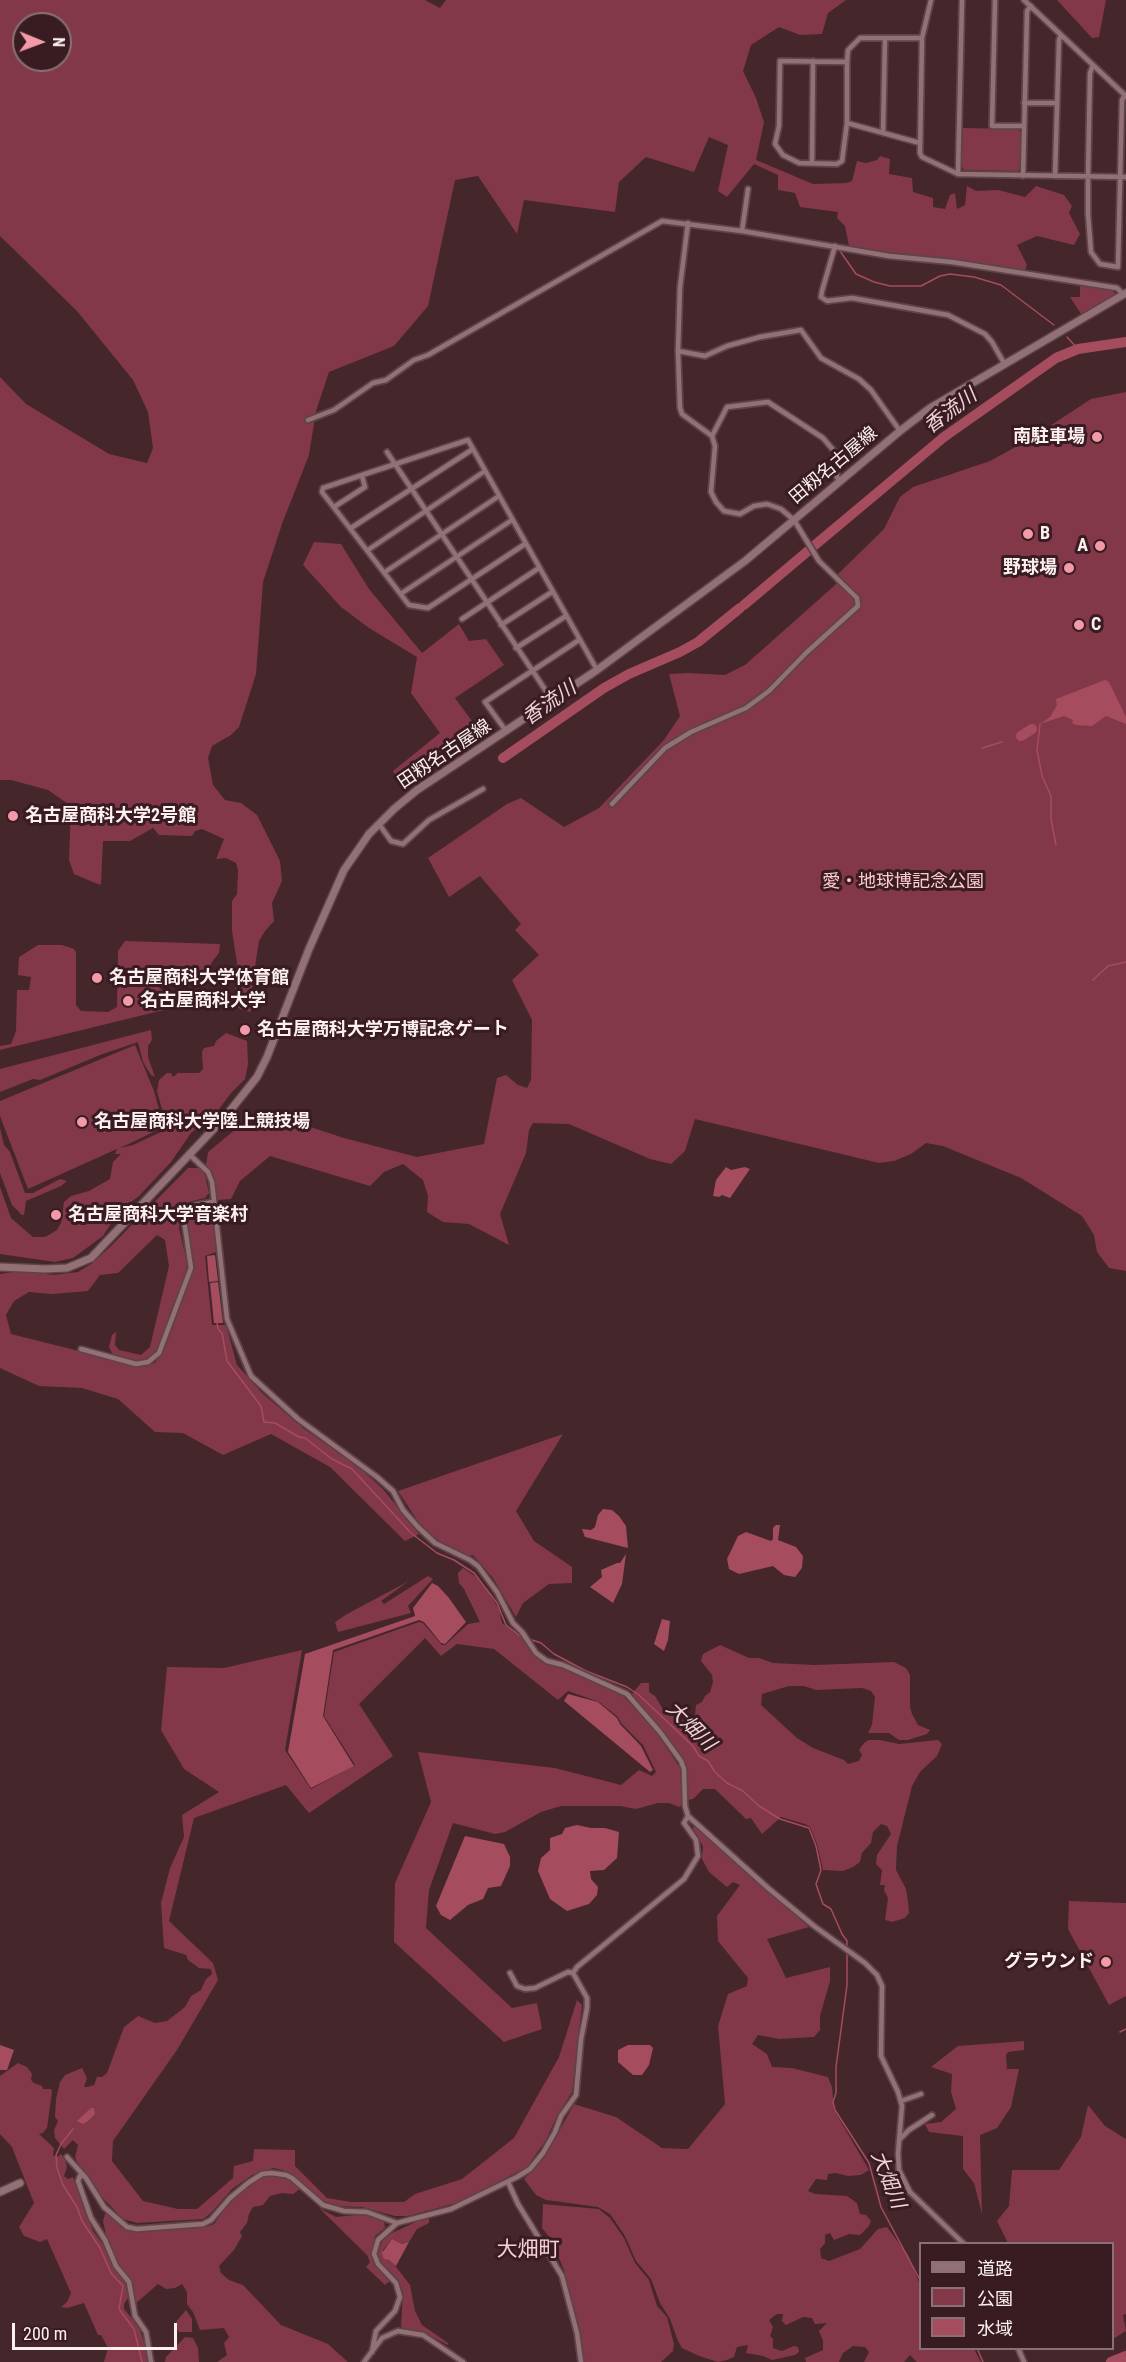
<!DOCTYPE html>
<meta charset="utf-8">
<style>
body{margin:0}
#map{position:relative;width:1126px;height:2362px;overflow:hidden;background:#44262b;font-family:"Roboto Condensed","Noto Sans JP",sans-serif}
canvas{display:block}
.legend{position:absolute;left:919px;top:2242px;width:195px;height:108px;box-sizing:border-box;background:#391c22;border:2px solid #877175;margin:0;padding:8px 10px;list-style:none;font-size:18px;color:#fcf0f1}
.legend li{display:flex;align-items:center;gap:12px;height:30px}
.legend b{width:30px;border:2px solid #877175}
.north{position:absolute;left:12px;top:12px;width:60px;height:60px;box-sizing:border-box;background:#391c22;border:2px solid #877175;border-radius:50%;rotate:91deg;font-size:16px;font-weight:700;line-height:24px;text-align:center;color:#fcf0f1}
.north::after{content:'';display:block;margin:auto;width:21px;height:27px;background:#f39aa9;clip-path:polygon(50% 0,100% 100%,50% 72%,0 100%)}
.scale{position:absolute;left:12px;top:2323px;width:165px;height:27px;box-sizing:border-box;border:3px solid #fcf0f1;border-top:0;padding-left:8px;font-size:18px;line-height:21px;white-space:nowrap;color:#fcf0f1;-webkit-text-stroke:4px #391c22;paint-order:stroke}
</style>
<div id="map">
<canvas width="1126" height="2362"></canvas>
<ul class="legend">
<li><b style="height:8px;background:#937075"></b>道路</li>
<li><b style="height:16px;background:#833849"></b>公園</li>
<li><b style="height:16px;background:#a64c5f"></b>水域</li>
</ul>
<div class="north">N</div>
<div class="scale">200 m</div>
</div>
<script>
const c = document.querySelector('canvas').getContext('2d');
c.lineJoin = 'round';
function paint(path, color) {
  c.fillStyle = color;
  c.fill(path, 'evenodd');
}
function poly(rows) {
  const path = new Path2D();
  for (const r of rows) {
    path.moveTo(r[0], r[1]);
    for (let i = 2; i < r.length; i += 2) path.lineTo(r[i], r[i + 1]);
  }
  return path;
}
function strokePath(path, color, width, dash) {
  c.strokeStyle = color;
  c.lineWidth = width;
  c.lineCap = dash ? 'butt' : 'round';
  c.setLineDash(dash || []);
  c.stroke(path);
}
function label(font, color, halo, rows, align = 'center') {
  c.font = font + ' "Roboto Condensed","Noto Sans JP",sans-serif';
  c.lineWidth = 6;
  c.setLineDash([]);
  c.textBaseline = 'middle';
  c.strokeStyle = halo;
  c.fillStyle = color;
  for (const [text, x, y, turn = 0] of rows) {
    c.save();
    c.translate(x, y);
    c.rotate((+turn || 0) * Math.PI / 180);
    c.textAlign = isNaN(turn) ? turn : align;
    if (halo) c.strokeText(text, 0, 0);
    c.fillText(text, 0, 0);
    c.restore();
  }
}
paint(poly([
 [0,0,425,0,440,8,446,0,846,0,828,13,822,34,800,35,779,27,751,45,743,71,756,98,764,122,756,160,813,184,846,183,852,181,857,161,866,163,877,160,880,156,890,159,889,174,912,178,913,192,933,198,933,207,945,209,950,195,955,193,957,209,965,205,967,186,976,191,998,190,1025,197,1036,186,1064,195,1072,206,1069,213,1080,234,1074,245,1037,236,1017,245,1027,265,1025,271,890,254,849,246,845,226,837,218,838,212,800,207,795,193,778,190,778,175,754,164,727,197,718,191,728,145,709,137,694,172,646,157,619,182,615,212,524,200,517,234,478,176,455,180,428,306,394,346,329,372,316,411,309,455,282,524,263,582,256,674,239,727,231,735,212,746,208,758,213,785,225,800,241,803,257,815,280,861,282,881,272,903,274,921,265,931,259,941,252,986,254,1006,250,1012,240,1009,234,1004,237,963,232,931,232,901,237,894,238,870,236,863,226,858,216,859,224,839,202,829,195,831,192,836,159,835,153,828,130,841,103,841,101,885,95,883,74,874,69,860,71,806,48,790,11,780,0,780,0,377,26,404,109,454,147,463,153,448,148,412,133,380,77,311,0,236],
 [24,24,60,24,60,60,24,60],
 [1057,0,1106,0,1099,37,1092,38],
 [962,128,1018,129,1021,132,1020,168,1018,171,964,170,962,167],
 [1080,285,1112,290,1116,294,1081,314,1070,297,1080,297],
 [1126,392,1126,1271,1109,1268,1097,1252,1094,1235,1082,1216,1021,1178,943,1146,926,1143,911,1154,894,1161,879,1163,695,1119,685,1151,671,1164,650,1159,569,1124,533,1123,529,1130,526,1153,500,1214,509,1245,469,1224,443,1222,427,1212,428,1196,423,1180,403,1164,384,1172,370,1186,270,1156,240,1181,231,1199,217,1200,213,1174,206,1165,208,1152,236,1129,272,1121,295,1122,344,1138,417,1157,484,1144,497,1078,506,1075,518,1085,527,1088,531,1080,532,1020,512,980,539,955,515,930,521,924,480,876,449,897,428,858,507,804,521,798,564,827,599,808,664,740,680,716,669,674,688,673,725,675,745,665,834,586,838,581,835,577,884,529,900,497,913,487,990,461,1030,439,1091,399],
 [314,542,341,544,369,589,422,653,459,624,469,641,486,639,504,665,455,698,483,736,401,789,393,771,440,733,411,693,417,657,369,628,341,607,303,565],
 [125,941,220,944,219,953,212,962,210,967,195,983,179,983,155,968,149,978,165,993,164,1010,0,1050,0,1046,11,1044,16,1031,17,990,29,990,31,977,18,975,19,957,38,945,62,945,74,949,76,952,76,1005,81,1011,108,1012,117,1007,118,951],
 [151,1030,152,1040,148,1046,148,1057,155,1077,151,1075,143,1062,138,1042,100,1055,40,1080,33,1079,0,1092,0,1069],
 [226,1033,247,1041,248,1064,245,1079,231,1093,216,1113,191,1133,171,1162,139,1196,119,1211,103,1236,73,1258,55,1262,0,1254,0,1187,11,1218,33,1237,45,1237,57,1230,61,1223,64,1202,71,1196,89,1191,110,1179,113,1162,121,1154,115,1154,117,1149,28,1189,0,1116,0,1101,135,1045,154,1091,164,1127,120,1148,133,1145,165,1130,168,1121,161,1106,157,1091,159,1080,167,1073,171,1073,173,1077,178,1073,199,1073,203,1069,202,1052,204,1048,214,1046,216,1041],
 [0,1128,4,1145,10,1152,25,1193,33,1193,60,1179,67,1181,61,1186,26,1201,24,1215,22,1215,12,1205,0,1173],
 [188,1168,199,1168,205,1175,209,1193,205,1198,192,1201,182,1212,179,1228,187,1262,186,1277,159,1350,150,1359,138,1362,113,1355,109,1347,112,1335,116,1332,115,1345,119,1350,141,1355,150,1347,169,1266,165,1240,157,1235,118,1273,100,1275,88,1291,52,1294,29,1292,14,1301,6,1315,11,1334,139,1366,155,1363,166,1345,192,1269,187,1227,188,1216,201,1207,212,1207,216,1252,205,1256,212,1325,226,1325,237,1365,262,1393,304,1429,355,1464,383,1489,419,1534,405,1541,330,1467,271,1434,223,1455,183,1433,155,1432,118,1399,82,1388,39,1386,0,1368,0,1274,20,1271,54,1275,78,1272,91,1264,110,1247],
 [563,1434,516,1511,534,1541,572,1567,572,1583,549,1584,523,1603,516,1617,493,1578,473,1555,468,1556,439,1541,421,1526,398,1491],
 [463,1568,475,1576,488,1592,499,1609,502,1623,527,1641,538,1657,615,1692,624,1697,640,1713,657,1733,682,1771,683,1804,679,1807,669,1803,658,1803,636,1809,620,1806,561,1806,541,1812,505,1832,495,1834,453,1823,429,1890,426,1928,512,2008,537,2003,542,2029,504,2042,394,1942,395,1883,431,1802,418,1752,555,1768,621,1785,639,1770,652,1776,656,1772,643,1745,621,1723,618,1717,599,1702,568,1691,558,1700,494,1649,457,1644,441,1656,425,1638,359,1704,393,1756,309,1813,286,1785,194,1818,169,1921,213,1963,218,1980,177,2050,113,2141,112,2161,143,2201,178,2209,197,2209,233,2178,234,2166,253,2161,254,2149,295,2150,295,2166,327,2198,351,2202,404,2202,415,2194,462,2179,514,2138,559,2057,577,2000,582,2005,572,2092,556,2118,546,2140,527,2167,460,2202,408,2216,395,2216,362,2207,331,2206,317,2199,301,2181,283,2170,273,2168,252,2175,232,2189,211,2213,203,2219,137,2223,123,2219,101,2196,90,2178,79,2166,75,2157,78,2145,73,2140,64,2149,55,2138,54,2130,58,2121,55,2117,56,2099,60,2082,65,2075,82,2068,87,2078,84,2087,87,2087,94,2085,97,2077,102,2077,107,2073,124,2027,138,2016,155,2023,167,2021,185,2007,191,1996,201,1990,206,1979,212,1974,211,1969,199,1968,188,1960,186,1955,164,1948,161,1903,170,1868,184,1837,182,1815,219,1792,184,1769,161,1730,167,1667,224,1668,302,1650,285,1750,311,1789,355,1765,324,1716,334,1652,419,1622,423,1623,442,1645,445,1645,468,1624,480,1622,464,1589,459,1583,458,1573],
 [428,1576,433,1579,408,1606,411,1613,338,1632,335,1622,347,1614,409,1581,381,1601,384,1604],
 [720,1645,749,1658,759,1658,773,1663,815,1665,894,1662,906,1668,910,1675,910,1707,912,1714,918,1725,930,1730,927,1734,908,1740,899,1740,889,1733,868,1733,872,1725,875,1697,871,1691,862,1688,816,1690,804,1686,789,1686,762,1694,761,1705,797,1738,813,1748,844,1760,848,1764,859,1761,862,1755,859,1750,864,1743,869,1740,880,1740,899,1744,938,1740,942,1744,937,1756,920,1772,912,1786,897,1846,896,1870,906,1889,908,1901,909,1913,905,1918,892,1922,885,1920,888,1898,884,1890,885,1885,880,1885,882,1870,876,1864,877,1855,891,1834,887,1826,881,1824,873,1832,871,1843,862,1853,860,1862,853,1867,843,1871,823,1870,817,1844,810,1827,805,1824,781,1817,762,1834,751,1818,746,1819,715,1789,703,1789,693,1799,688,1800,687,1767,632,1694,641,1683,649,1683,649,1692,655,1696,664,1711,670,1713,679,1721,689,1720,695,1715,696,1705,702,1702,705,1696,710,1692,713,1682,712,1675,701,1661,703,1654],
 [694,1825,809,1927,767,1939,786,1978,830,1967,830,1981,820,2016,820,2030,814,2037,779,2039,758,2035,752,2044,767,2054,772,2067,792,2068,828,2077,832,2087,834,2110,869,2170,861,2175,848,2176,836,2173,828,2174,827,2180,816,2179,808,2191,815,2194,847,2196,857,2203,860,2214,866,2215,871,2221,869,2226,860,2235,849,2234,834,2240,830,2233,825,2235,825,2243,820,2249,821,2258,829,2261,860,2249,878,2229,887,2227,908,2255,920,2285,920,2348,974,2349,981,2362,917,2362,910,2355,904,2362,864,2362,869,2352,865,2347,853,2346,843,2353,839,2362,806,2362,805,2358,823,2350,823,2341,819,2331,827,2323,815,2324,812,2318,803,2317,786,2325,782,2321,783,2314,777,2314,769,2320,773,2327,770,2336,773,2339,773,2348,782,2351,794,2346,798,2347,799,2352,795,2355,772,2360,763,2356,746,2353,748,2345,737,2347,734,2357,727,2360,718,2362,699,2356,682,2348,678,2341,670,2319,660,2303,651,2279,636,2261,625,2236,610,2214,598,2207,546,2200,536,2195,524,2179,545,2157,574,2104,616,2117,662,2148,688,2149,725,2104,718,2026,728,1994,747,1986,748,1978,718,1941,717,1916,740,1885,733,1882,727,1887,709,1872,702,1859,703,1846,693,1829],
 [1069,1901,1126,1903,1126,1996,1109,2005,1068,1929],
 [1024,2041,1024,2050,1008,2052,1006,2055,1007,2069,1019,2069,1011,2107,997,2128,980,2135,982,2214,974,2183,963,2169,963,2136,929,2132,925,2124,941,2122,956,2109,951,2092,952,2074,931,2067,958,2046],
 [18,2063,27,2067,32,2074,31,2080,34,2083,42,2086,43,2089,51,2089,52,2092,47,2128,43,2133,39,2134,54,2148,53,2155,57,2157,61,2154,65,2160,67,2167,64,2176,68,2179,73,2177,93,2231,102,2243,115,2270,127,2284,128,2298,124,2304,124,2309,139,2327,150,2362,104,2362,108,2348,101,2335,98,2335,84,2303,67,2308,61,2307,67,2302,71,2293,47,2239,40,2242,24,2236,19,2227,34,2203,12,2147,0,2134,0,2076],
 [1088,2105,1105,2126,1126,2139,1126,2314,1123,2315,1126,2331,1113,2339,1112,2244,1008,2243,997,2221,1009,2206,1012,2170,1059,2170,1081,2137],
 [275,2175,287,2178,300,2189,293,2194,282,2193,270,2196,263,2205,253,2207,249,2214,247,2223,240,2232,242,2236,234,2250,219,2266,221,2273,229,2280,243,2285,281,2325,328,2344,348,2362,217,2362,227,2355,224,2343,229,2337,224,2328,200,2330,193,2312,187,2304,187,2292,182,2284,175,2288,166,2289,158,2284,135,2304,132,2281,118,2265,107,2239,103,2221,105,2214,108,2213,121,2227,133,2232,209,2226,214,2224,228,2204,249,2185,257,2179],
 [543,2204,599,2209,610,2218,624,2238,635,2263,649,2280,657,2306,667,2317,674,2344,673,2351,661,2362,584,2362,581,2337,564,2270,551,2239,542,2228],
 [319,2208,336,2217,366,2214,384,2220,385,2228,375,2236,372,2251,376,2265,391,2280,385,2285,366,2267,370,2262,367,2255],
 [424,2218,429,2218,429,2223,417,2229,409,2242,402,2244,392,2239,383,2250,387,2259,393,2263,410,2285,415,2311,422,2325,448,2343,448,2345,423,2332,403,2329,401,2326,403,2293,400,2285,380,2262,377,2255,383,2240,390,2234],
 [186,2310,192,2319,192,2332,179,2332,175,2327,176,2322],
 [185,2337,193,2338,198,2348,199,2362,165,2362,166,2357]
]), '#833849');
paint(poly([
 [1105,680,1109,682,1126,717,1126,724,1106,716,1092,726,1076,725,1072,723,1073,720,1064,716,1040,724,1050,717,1057,705,1056,699],
 [726,1167,731,1170,745,1167,750,1169,730,1198,722,1195,719,1197,713,1196,716,1180],
 [215,1255,218,1281,209,1282,207,1256],
 [218,1282,223,1323,214,1323,210,1283],
 [603,1509,612,1510,619,1516,626,1526,628,1548,585,1537,582,1529,591,1530,595,1527,598,1515],
 [776,1525,780,1525,778,1540,796,1547,803,1556,802,1568,795,1577,784,1575,773,1566,739,1574,729,1569,727,1559,738,1536,746,1532,771,1541,773,1539,773,1528],
 [626,1554,622,1584,613,1603,590,1587,602,1577,601,1570,617,1563,620,1563],
 [432,1583,438,1586,449,1598,466,1622,445,1644,441,1643,424,1622,419,1620,333,1650,323,1716,354,1766,311,1788,288,1752,305,1654,415,1616,413,1608],
 [662,1619,670,1621,668,1640,664,1651,654,1644],
 [568,1694,598,1702,617,1718,620,1724,641,1746,653,1770,650,1772,564,1701],
 [577,1825,591,1828,605,1828,619,1832,617,1858,604,1870,590,1871,591,1879,598,1887,597,1895,589,1904,567,1911,550,1899,538,1871,541,1858,550,1850,550,1838,562,1834,565,1828],
 [465,1836,504,1844,510,1857,510,1866,501,1886,488,1888,483,1899,468,1905,450,1920,441,1915,436,1906],
 [0,2045,14,2050,7,2070,0,2070],
 [628,2045,650,2045,653,2048,649,2065,642,2075,633,2075,618,2062,618,2050],
 [91,2108,94,2108,95,2114,88,2121,83,2124,77,2121],
 [392,2239,402,2244,409,2242,396,2266,389,2260,384,2259,382,2253]
]), '#a64c5f');
strokePath(poly([
 [840,251,856,274,874,282,890,286,921,286,940,276,950,274,974,277,1001,285,1054,325],
 [1067,337,1078,349],
 [1040,724,1037,750,1042,776,1051,796,1051,819,1056,845],
 [982,748,1002,742],
 [1093,980,1108,966,1126,962],
 [217,1323,218,1329,222,1333,227,1361,261,1406,264,1422,275,1423,299,1437,305,1438,332,1459,352,1469,411,1533,437,1553,454,1560,474,1573,497,1603,506,1625,524,1639],
 [529,1639,541,1643,554,1654,586,1671,627,1687,639,1695,693,1746,699,1756,708,1761,715,1772,727,1783,743,1791,759,1806,780,1819,809,1828,816,1846,821,1870,816,1884,823,1904,831,1909,842,1934,847,1941,847,1949],
 [847,1954,847,1985,836,2067,836,2093,833,2102,835,2110,869,2163,881,2207,920,2280],
 [1120,2032,1126,2029],
 [73,2129,61,2144,56,2155,57,2168,63,2185,77,2207,82,2221,100,2248,111,2273,123,2286,119,2309,134,2329,142,2362],
 [977,2348,983,2362],
 [1123,2357,1126,2362]
]), '#a64c5f', 1.5);
strokePath(poly([
 [815,545,944,437,1056,358,1078,349,1126,342],
 [744,605,808,551],
 [1021,736,1032,729],
 [503,758,604,688,629,674,680,652,698,642,740,608],
 [1111,2362,1126,2356]
]), '#a64c5f', 10);
const street = poly([
 [931,0,922,38,920,153,922,157,958,174,1126,177],
 [995,0,992,126,1024,126],
 [1024,0,1126,96],
 [1093,65,1090,73,1088,177,1088,214,1091,252,1100,264,1118,267,1122,100,1125,95],
 [1024,103,1057,103],
 [847,123,842,161,837,164,799,163,783,155,775,144,779,126,780,61,847,62],
 [883,133,885,39],
 [920,143,847,123,847,62,848,50,860,38,922,38],
 [812,163,813,61],
 [958,174,962,0],
 [1023,176,1027,11,1031,6],
 [1055,176,1059,40,1061,35],
 [688,223,680,287,678,351,680,408,682,414,712,436],
 [742,231,748,189],
 [835,246,822,291,821,297,827,301,852,298,948,315,985,334,992,342,1004,363],
 [678,351,705,356,727,346,760,337,801,330,821,358,859,379,871,390,900,431],
 [308,420,334,410,373,383,386,380,414,360,428,355,662,221,742,231,889,256,952,262,1117,288,1123,294],
 [387,452,552,700],
 [334,507,365,487,362,476],
 [351,528,473,449],
 [525,544,428,608,409,605,322,492,323,488,468,440,597,670],
 [368,550,485,471],
 [385,572,499,496],
 [402,593,512,520],
 [462,619,539,568],
 [501,625,552,592],
 [516,648,566,616],
 [506,731,485,702,579,640],
 [612,804,665,748,691,732,746,708,769,691,806,653,858,606,857,598,819,561,794,520,781,509,767,504,754,506,740,514,724,511,716,502,711,492,715,446,712,436,727,407,768,402,823,438,835,452,837,477,840,482],
 [379,824,391,841,403,844,429,820,483,789],
 [261,1032,275,1038],
 [190,1155,208,1172,212,1182,227,1319,251,1376,298,1419,377,1477,393,1491,403,1510,418,1527,435,1543,470,1560,478,1566,497,1592,513,1623,522,1632,536,1653,547,1661,563,1665,627,1694,660,1732,681,1761,684,1769,685,1806,688,1816,768,1888,814,1926,865,1963,877,1975,882,1986,881,2056,898,2092,902,2106,898,2154,899,2170,910,2192,964,2244],
 [81,1349,136,1364,148,1362,159,1353,191,1268,184,1220,188,1211,195,1205,213,1202],
 [510,1973,517,1986,525,1989,535,1988,568,1972,573,1973],
 [573,1973,577,1967,684,1879,698,1856,696,1840,684,1823,688,1816],
 [901,2101,921,2094],
 [899,2140,909,2130,932,2115],
 [67,2157,86,2178,104,2207,127,2227,137,2229,203,2224,211,2220,230,2198,248,2183,262,2174,271,2173,286,2175,292,2178,323,2205,344,2211,367,2212,397,2223],
 [82,2176,80,2176,78,2181,91,2218,105,2240,116,2266,129,2282,135,2316,146,2332,151,2362],
 [508,2182,518,2204,562,2276,577,2333,581,2362],
 [1018,2348,1024,2362],
 [372,2352,376,2331,395,2311,400,2297,396,2283,378,2264,374,2254,378,2240,397,2223,451,2209,517,2177,530,2169,543,2153,555,2132,561,2116,576,2095,581,2039,587,2008,587,1998,573,1973],
 [364,2362,382,2338,398,2331,423,2335,463,2362]
]);
const secondary = poly([
 [0,1267,45,1269,67,1268,91,1258,225,1117,257,1077,267,1057,309,949,344,870,369,834,394,809,417,790,597,670,745,561,900,431,930,408,1126,293],
 [0,2192,20,2183]
]);
strokePath(street, '#5c4449', 8);
strokePath(secondary, '#5c4449', 10);
strokePath(street, '#937075', 4.5);
strokePath(secondary, '#937075', 7);
for (const [x, y, r, color] of [
 [1097,437,6,"#f39aa9"],
 [1028,534,6,"#f39aa9"],
 [1100,546,6,"#f39aa9"],
 [1069,568,6,"#f39aa9"],
 [1079,625,6,"#f39aa9"],
 [13,816,6,"#f39aa9"],
 [97,978,6,"#f39aa9"],
 [128,1001,6,"#f39aa9"],
 [245,1030,6,"#f39aa9"],
 [82,1122,6,"#f39aa9"],
 [56,1215,6,"#f39aa9"],
 [1106,1962,6,"#f39aa9"]
]) {
  const dot = new Path2D();
  dot.arc(x, y, r, 0, 2 * Math.PI);
  c.fillStyle = color;
  c.fill(dot);
  strokePath(dot, '#391c22', 2);
}
label('bold 18px', '#fcf0f1', '#391c22', [
 ["南駐車場",1085,437,"right"],
 ["B",1040,534],
 ["A",1088,546,"right"],
 ["野球場",1057,568,"right"],
 ["C",1091,625],
 ["名古屋商科大学2号館",25,816],
 ["名古屋商科大学体育館",109,978],
 ["名古屋商科大学",140,1001],
 ["名古屋商科大学万博記念ゲート",257,1030],
 ["名古屋商科大学陸上競技場",94,1122],
 ["名古屋商科大学音楽村",68,1215],
 ["グラウンド",1094,1962,"right"]
], 'left');
label('18px', '#fcf0f1', '#391c22', [
 ["田籾名古屋線",834,466,-40],
 ["田籾名古屋線",445,755,-34]
]);
label('18px', '#fecad1', '#391c22', [
 ["愛・地球博記念公園",903,882]
]);
label('italic 20px', '#efd4d8', '#391c22', [
 ["香流川",951,412,-37],
 ["香流川",550,704,-35],
 ["大畑川",690,1727,45],
 ["大畑川",887,2180,68]
]);
label('21px', '#f6d2d7', '#391c22', [
 ["大畑町",528,2251]
]);
</script>
